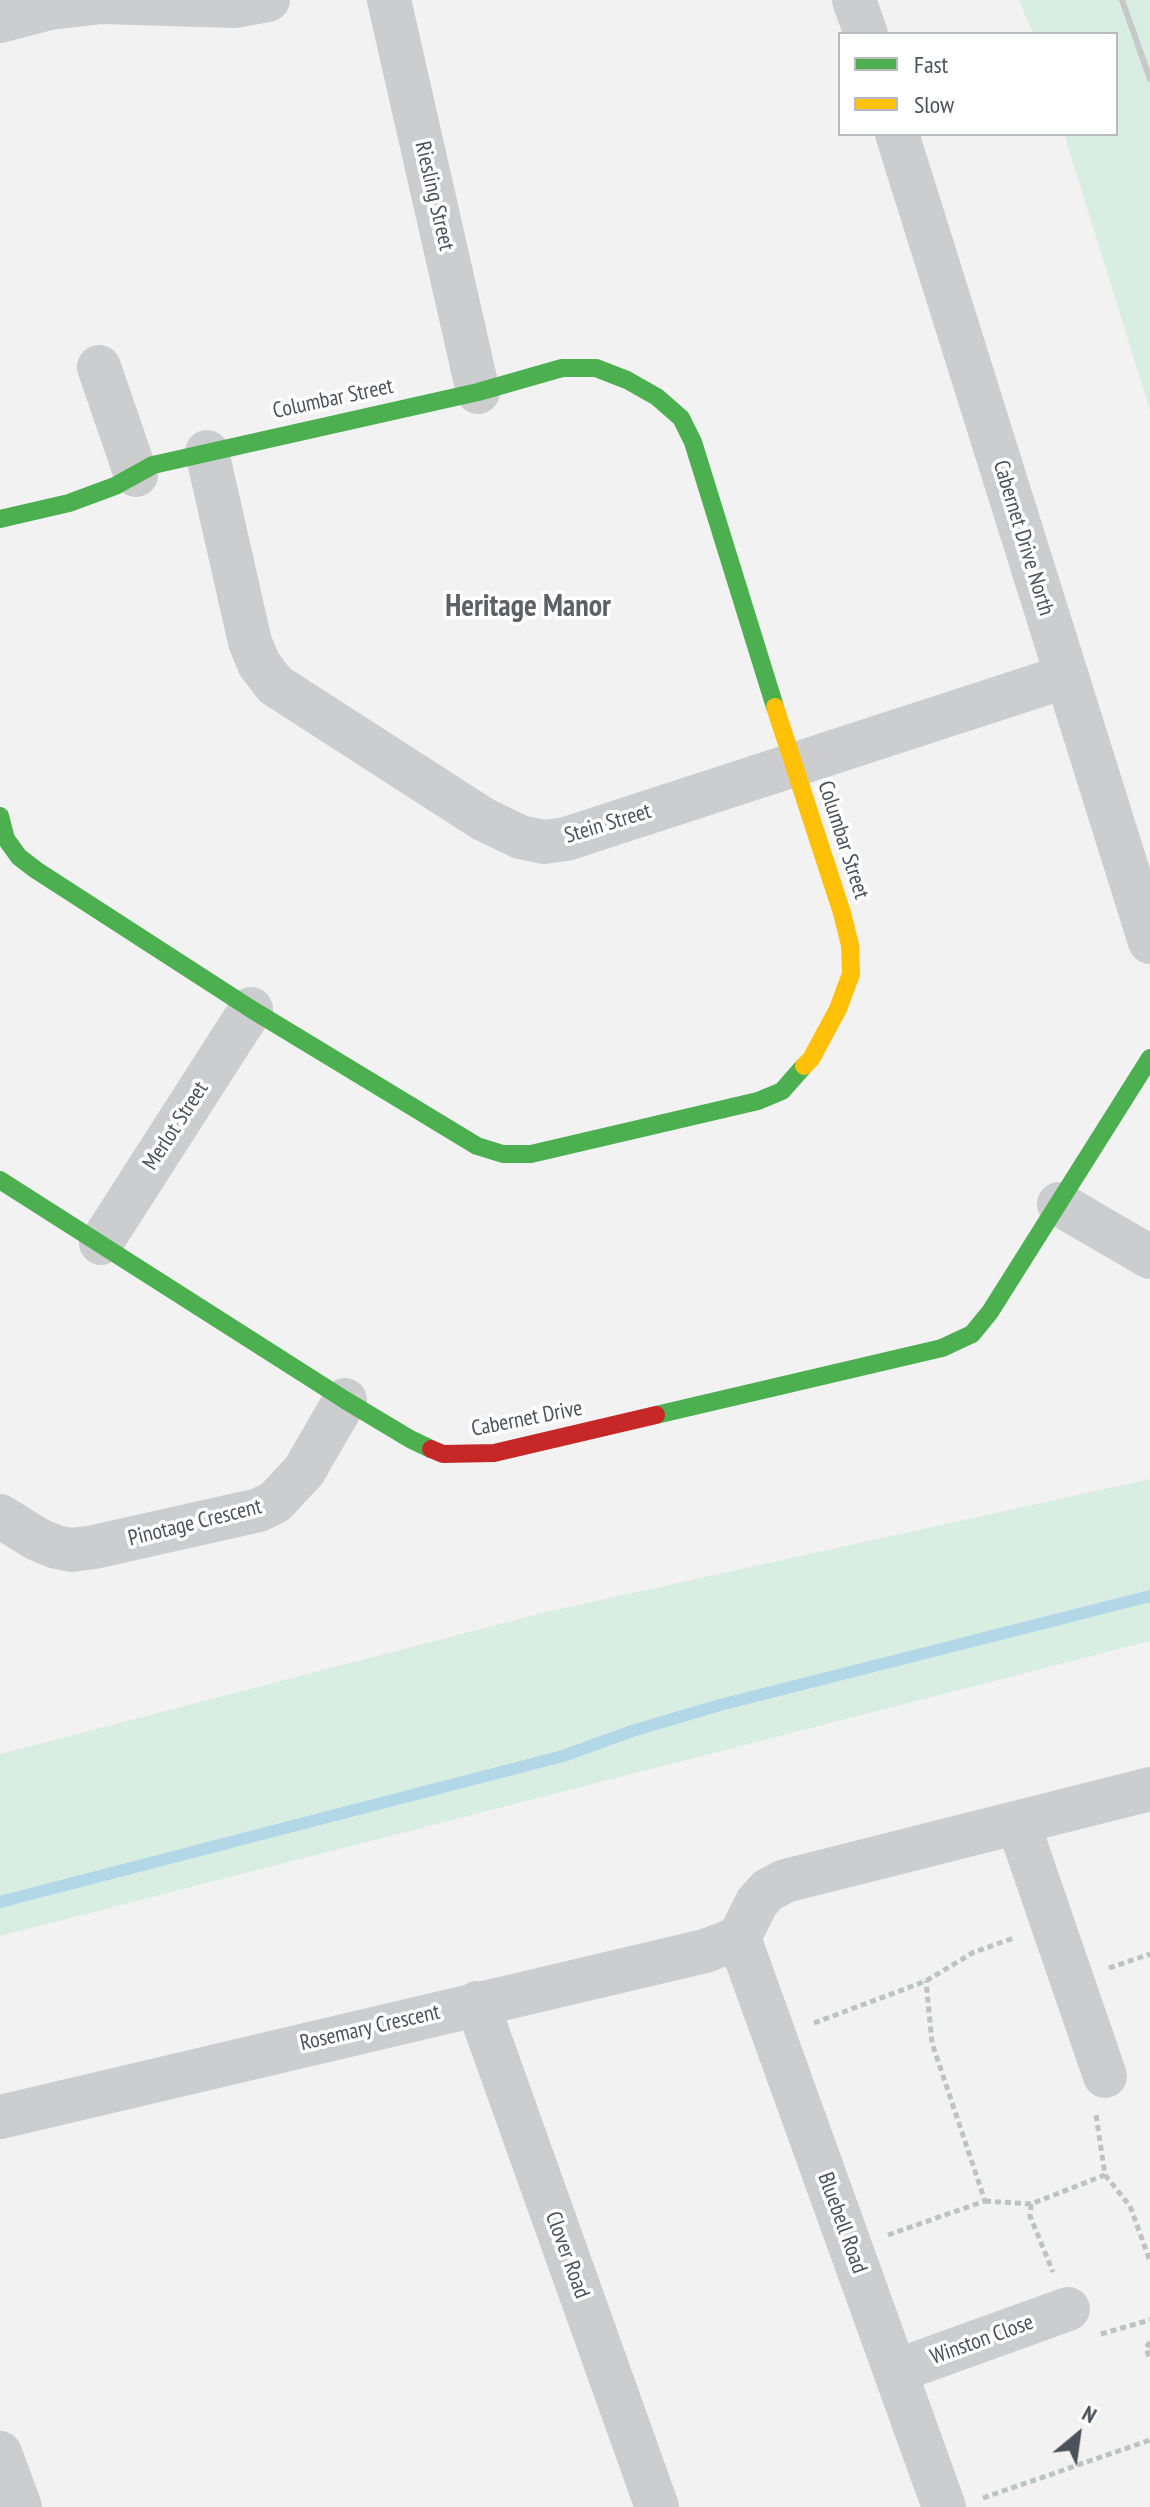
<!DOCTYPE html>
<style>
body{margin:0}
#map{position:relative;width:1150px;height:2507px;overflow:hidden;background:#f2f2f2;font-family:"PT Sans Narrow",sans-serif}
canvas{display:block}
.legend{position:absolute;left:838px;top:32px;width:280px;height:104px;box-sizing:border-box;background:#fff;border:2px solid #b7babe;margin:0;padding:10px 14px;list-style:none;font-size:24px;color:#4b525c}
.legend li{display:flex;align-items:center;gap:16px;height:40px}
.legend b{width:40px;border:2px solid #b7babe}
.north{position:absolute;left:1038px;top:2395px;width:80px;height:80px;-webkit-text-stroke:6px #fff;paint-order:stroke;rotate:29deg;font-size:22px;font-weight:700;line-height:32px;text-align:center;color:#4b525c}
.north::after{content:'';display:block;margin:auto;width:28px;height:36px;background:#4b525c;clip-path:polygon(50% 0,100% 100%,50% 72%,0 100%)}
</style>
<div id="map">
<canvas width="1150" height="2507"></canvas>
<ul class="legend">
<li><b style="height:10px;background:#4caf50"></b>Fast</li>
<li><b style="height:10px;background:#ffc107"></b>Slow</li>
</ul>
<div class="north">N</div>
</div>
<script>
const c = document.querySelector('canvas').getContext('2d');
c.lineJoin = 'round';
function paint(path, color) {
  c.fillStyle = color;
  c.fill(path, 'evenodd');
}
function poly(rows) {
  const path = new Path2D();
  for (const r of rows) {
    path.moveTo(r[0], r[1]);
    for (let i = 2; i < r.length; i += 2) path.lineTo(r[i], r[i + 1]);
  }
  return path;
}
function strokePath(path, color, width, dash) {
  c.strokeStyle = color;
  c.lineWidth = width;
  c.lineCap = dash ? 'butt' : 'round';
  c.setLineDash(dash || []);
  c.stroke(path);
}
function label(font, color, halo, rows, align = 'center') {
  c.font = font + ' "PT Sans Narrow",sans-serif';
  c.lineWidth = 7;
  c.setLineDash([]);
  c.textBaseline = 'middle';
  c.strokeStyle = halo;
  c.fillStyle = color;
  for (const [text, x, y, turn = 0] of rows) {
    c.save();
    c.translate(x, y);
    c.rotate((+turn || 0) * Math.PI / 180);
    c.textAlign = isNaN(turn) ? turn : align;
    if (halo) c.strokeText(text, 0, 0);
    c.fillText(text, 0, 0);
    c.restore();
  }
}
paint(poly([
 [1019,0,1150,0,1150,410,1064,134,1116,134,1116,34,1033,34],
 [1150,1479,1150,1641,0,1936,0,1754,546,1612]
]), '#d9eee3');
strokePath(poly([
 [0,1902,563,1756,632,1731,720,1705,1150,1596]
]), '#b2d7e7', 12);
strokePath(poly([
 [1109,1968,1150,1954],
 [814,2023,926,1981,974,1952,1014,1938],
 [1105,2175,1130,2206,1150,2261],
 [985,2201,1031,2204,1105,2175,1096,2115],
 [1031,2204,1030,2216,1053,2272],
 [888,2235,985,2201,932,2043,926,1981],
 [1101,2334,1150,2320],
 [1150,2342,1146,2348,1150,2360],
 [983,2498,1150,2440]
]), '#bbc4c2', 5, [6, 4]);
strokePath(poly([
 [389,0,478,392],
 [854,0,866,34],
 [0,21,50,8,102,2,234,6,268,0],
 [897,134,1150,942],
 [99,367,136,475],
 [207,452,250,642,259,664,275,685,483,819,520,837,544,842,566,839,1067,676],
 [1059,1204,1150,1257],
 [101,1243,251,1009],
 [0,1516,37,1539,56,1547,72,1550,94,1547,259,1510,275,1502,304,1471,345,1400],
 [1018,1823,1105,2076],
 [739,1938,944,2507],
 [739,1938,757,1902,768,1890,785,1881,1150,1789],
 [477,2003,657,2507],
 [0,2117,705,1951,739,1938],
 [896,2371,1068,2309],
 [0,2453,20,2507]
]), '#cccdcf', 44);
strokePath(poly([
 [0,519,69,503,115,486,153,465,478,392,562,368,596,368,627,380,657,397,681,418,693,442,775,707],
 [0,816,6,839,19,857,36,870,251,1009,477,1146,503,1154,531,1154,758,1101,782,1091,804,1066],
 [0,1180,345,1400,410,1439,431,1449],
 [656,1415,942,1348,972,1334,990,1312,1150,1058]
]), '#4caf50', 18);
strokePath(poly([
 [775,707,842,913,850,945,851,974,838,1009,811,1059,804,1066]
]), '#ffc107', 18);
strokePath(poly([
 [431,1449,443,1454,494,1453,656,1415]
]), '#c62828', 18);
strokePath(poly([
 [1122,0,1150,79]
]), '#c7c8c9', 6);
label('22px', '#4b525c', '#fff', [
 ["Riesling Street",434,196,77],
 ["Columbar Street",333,399,-12],
 ["Cabernet Drive North",1023,538,73],
 ["Stein Street",608,824,-17],
 ["Columbar Street",843,840,72],
 ["Merlot Street",176,1126,-57],
 ["Cabernet Drive",527,1419,-11],
 ["Pinotage Crescent",195,1523,-14],
 ["Rosemary Crescent",370,2028,-13],
 ["Bluebell Road",842,2223,70],
 ["Clover Road",567,2255,70],
 ["Winston Close",982,2340,-20]
]);
label('bold 30px', '#5e6065', '#fff', [
 ["Heritage Manor",528,607]
]);
</script>
